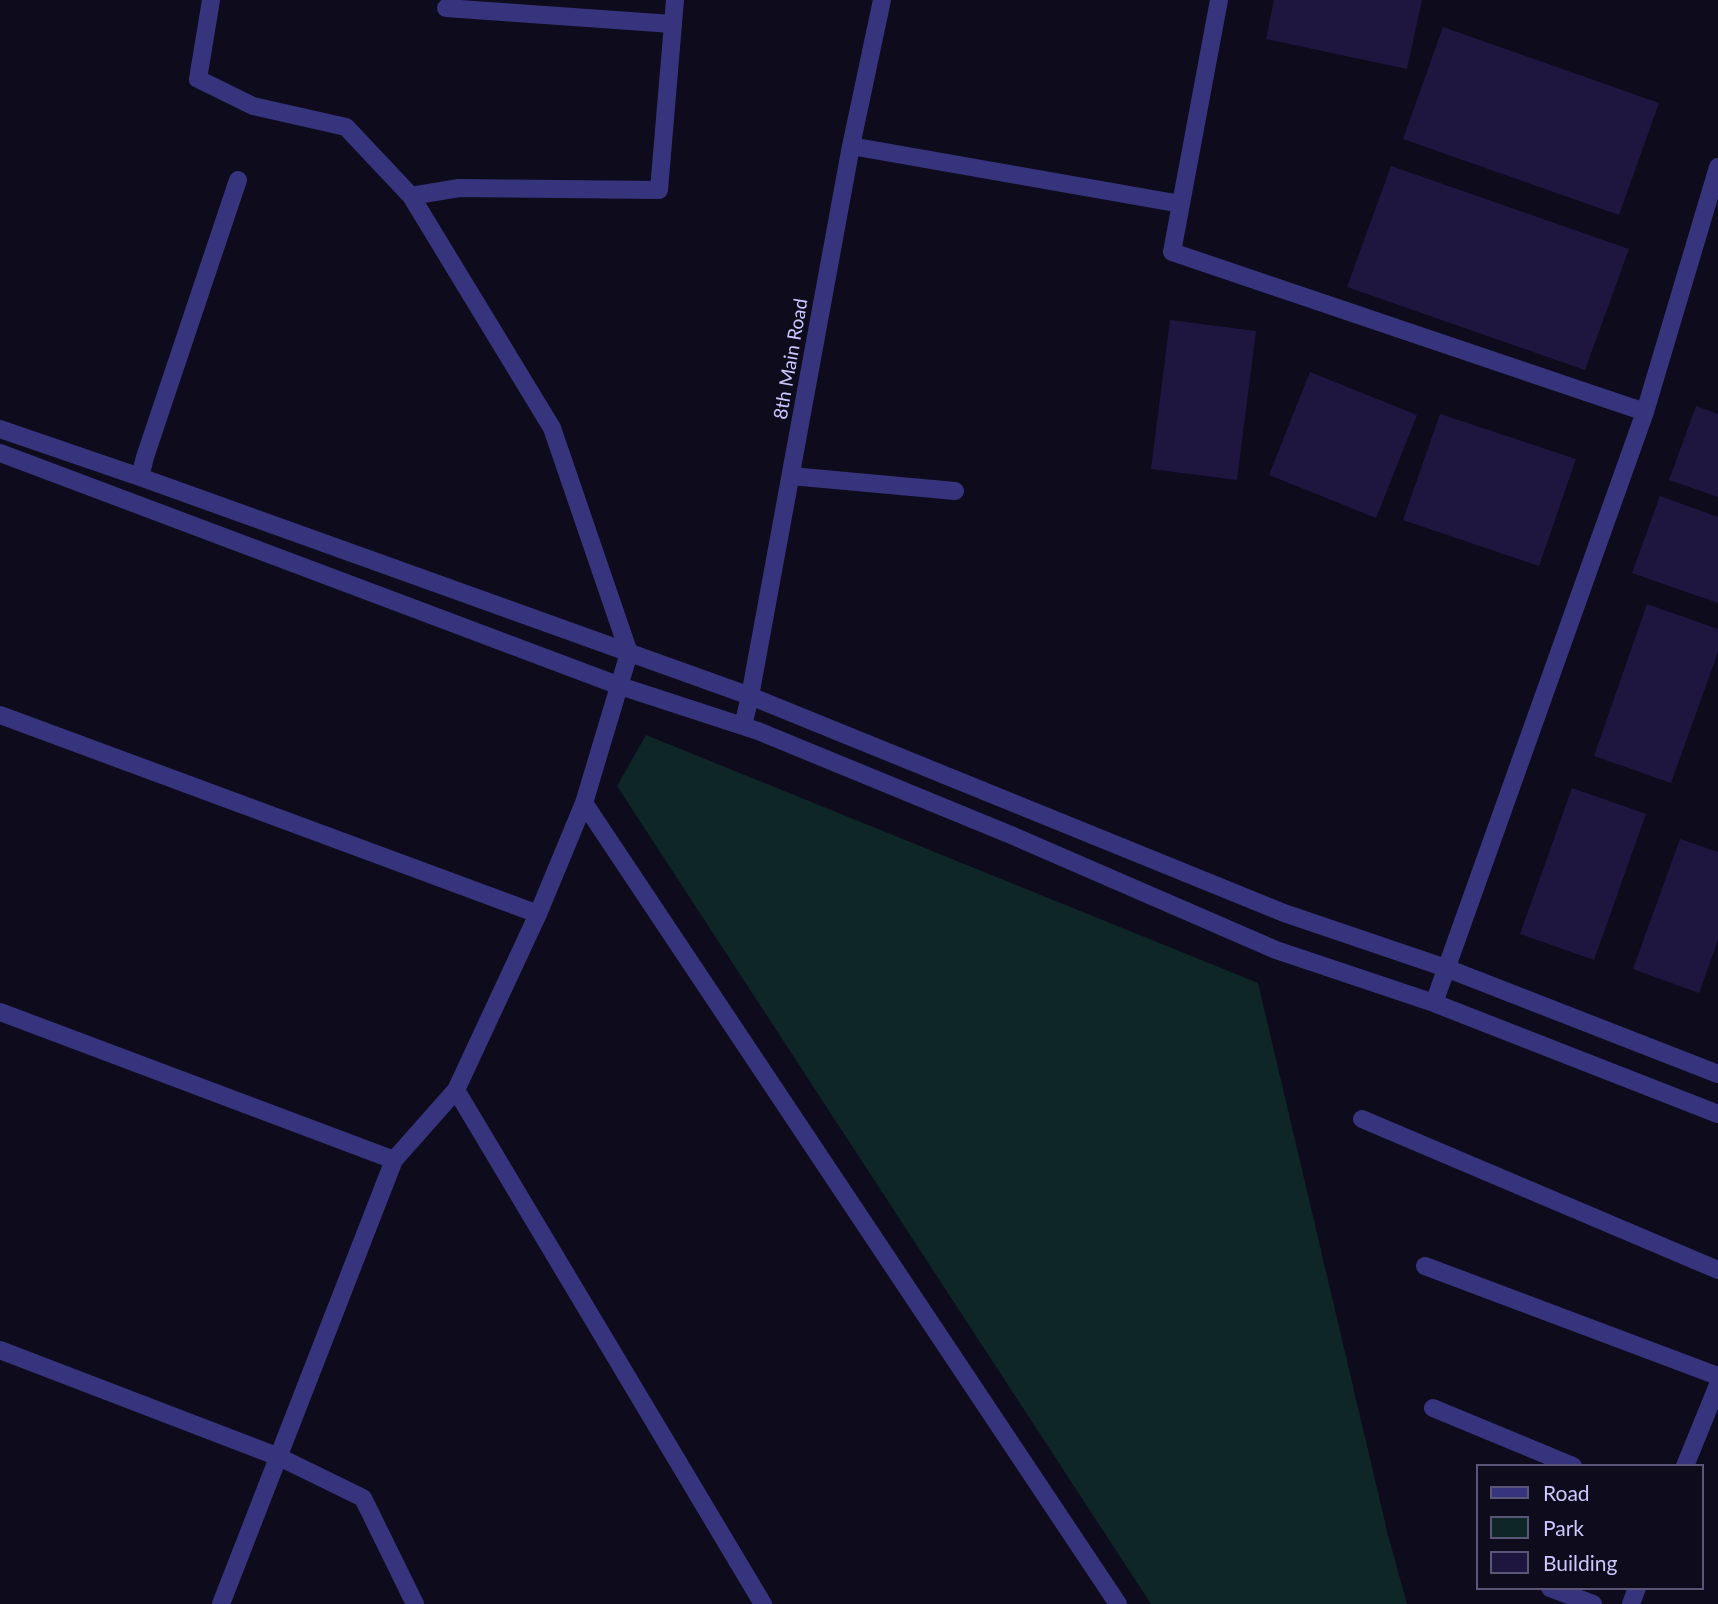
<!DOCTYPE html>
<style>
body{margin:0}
#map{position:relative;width:1718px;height:1604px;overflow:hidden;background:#0e0b1d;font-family:Lato,sans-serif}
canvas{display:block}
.legend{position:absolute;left:1476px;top:1464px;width:228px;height:126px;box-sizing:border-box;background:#0e0b1d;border:2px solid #5a5677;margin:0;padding:9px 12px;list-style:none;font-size:21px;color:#cdc7ff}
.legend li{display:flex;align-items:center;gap:14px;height:35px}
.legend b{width:35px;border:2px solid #5a5677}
</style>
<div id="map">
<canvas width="1718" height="1604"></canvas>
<ul class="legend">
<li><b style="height:9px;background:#37347e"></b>Road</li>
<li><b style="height:19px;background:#0e2726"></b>Park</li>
<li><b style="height:19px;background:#1f163f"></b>Building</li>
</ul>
</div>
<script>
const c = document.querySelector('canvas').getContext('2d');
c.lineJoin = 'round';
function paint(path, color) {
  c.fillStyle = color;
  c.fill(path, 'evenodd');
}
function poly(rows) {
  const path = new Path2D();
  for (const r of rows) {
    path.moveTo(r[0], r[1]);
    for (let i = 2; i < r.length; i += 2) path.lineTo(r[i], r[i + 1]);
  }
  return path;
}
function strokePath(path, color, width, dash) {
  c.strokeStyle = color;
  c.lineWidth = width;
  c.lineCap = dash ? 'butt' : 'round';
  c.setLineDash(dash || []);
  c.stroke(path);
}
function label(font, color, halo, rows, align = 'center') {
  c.font = font + ' Lato,sans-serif';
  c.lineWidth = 5;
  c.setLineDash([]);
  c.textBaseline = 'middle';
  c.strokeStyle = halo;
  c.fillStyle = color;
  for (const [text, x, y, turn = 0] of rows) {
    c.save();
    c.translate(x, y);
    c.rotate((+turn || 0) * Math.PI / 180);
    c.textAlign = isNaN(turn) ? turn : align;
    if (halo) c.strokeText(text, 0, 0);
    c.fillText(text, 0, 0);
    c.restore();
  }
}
paint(poly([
 [646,735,1258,983,1388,1535,1407,1604,1151,1604,617,786]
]), '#0e2726');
paint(poly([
 [1274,0,1422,0,1407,69,1266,39],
 [1443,27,1659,103,1619,215,1403,139],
 [1391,166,1629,249,1585,370,1347,287],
 [1170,320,1256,331,1237,480,1151,469],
 [1310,372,1417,415,1376,518,1269,475],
 [1696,406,1718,414,1718,497,1669,480],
 [1440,414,1576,459,1539,566,1403,520],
 [1660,496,1718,517,1718,603,1632,573],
 [1647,604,1718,629,1718,652,1671,783,1594,756],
 [1572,788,1646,814,1594,960,1520,934],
 [1680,839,1718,852,1718,940,1699,993,1633,969]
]), '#1f163f');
strokePath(poly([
 [211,0,198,79,253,106,346,127,411,196,552,428,629,653,584,803,538,914,456,1090,394,1160,221,1604],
 [1219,0,1172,252,1645,412],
 [446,8,672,24],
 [851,146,1181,204],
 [411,196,459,188,659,190,675,0],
 [0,429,140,477,750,696,1284,913,1446,968,1718,1074],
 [0,453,620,686,758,731,1011,835,1276,950,1434,1003,1718,1114],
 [791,476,955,491],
 [140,477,145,457,238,180],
 [0,715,538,914],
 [743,726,750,696,851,146,882,0],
 [584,803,1118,1604],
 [1434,1003,1645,412,1718,167],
 [0,1012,394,1160],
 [456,1090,763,1604],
 [1362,1119,1718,1270],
 [1425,1266,1718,1376],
 [0,1350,279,1457,363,1498,415,1604],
 [1433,1408,1573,1466],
 [1685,1466,1718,1385],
 [1550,1588,1593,1604],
 [1631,1604,1637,1588]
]), '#37347e', 18);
label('19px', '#cdc7ff', '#0e0b1d', [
 ["8th Main Road",791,359,-80]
]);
</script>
